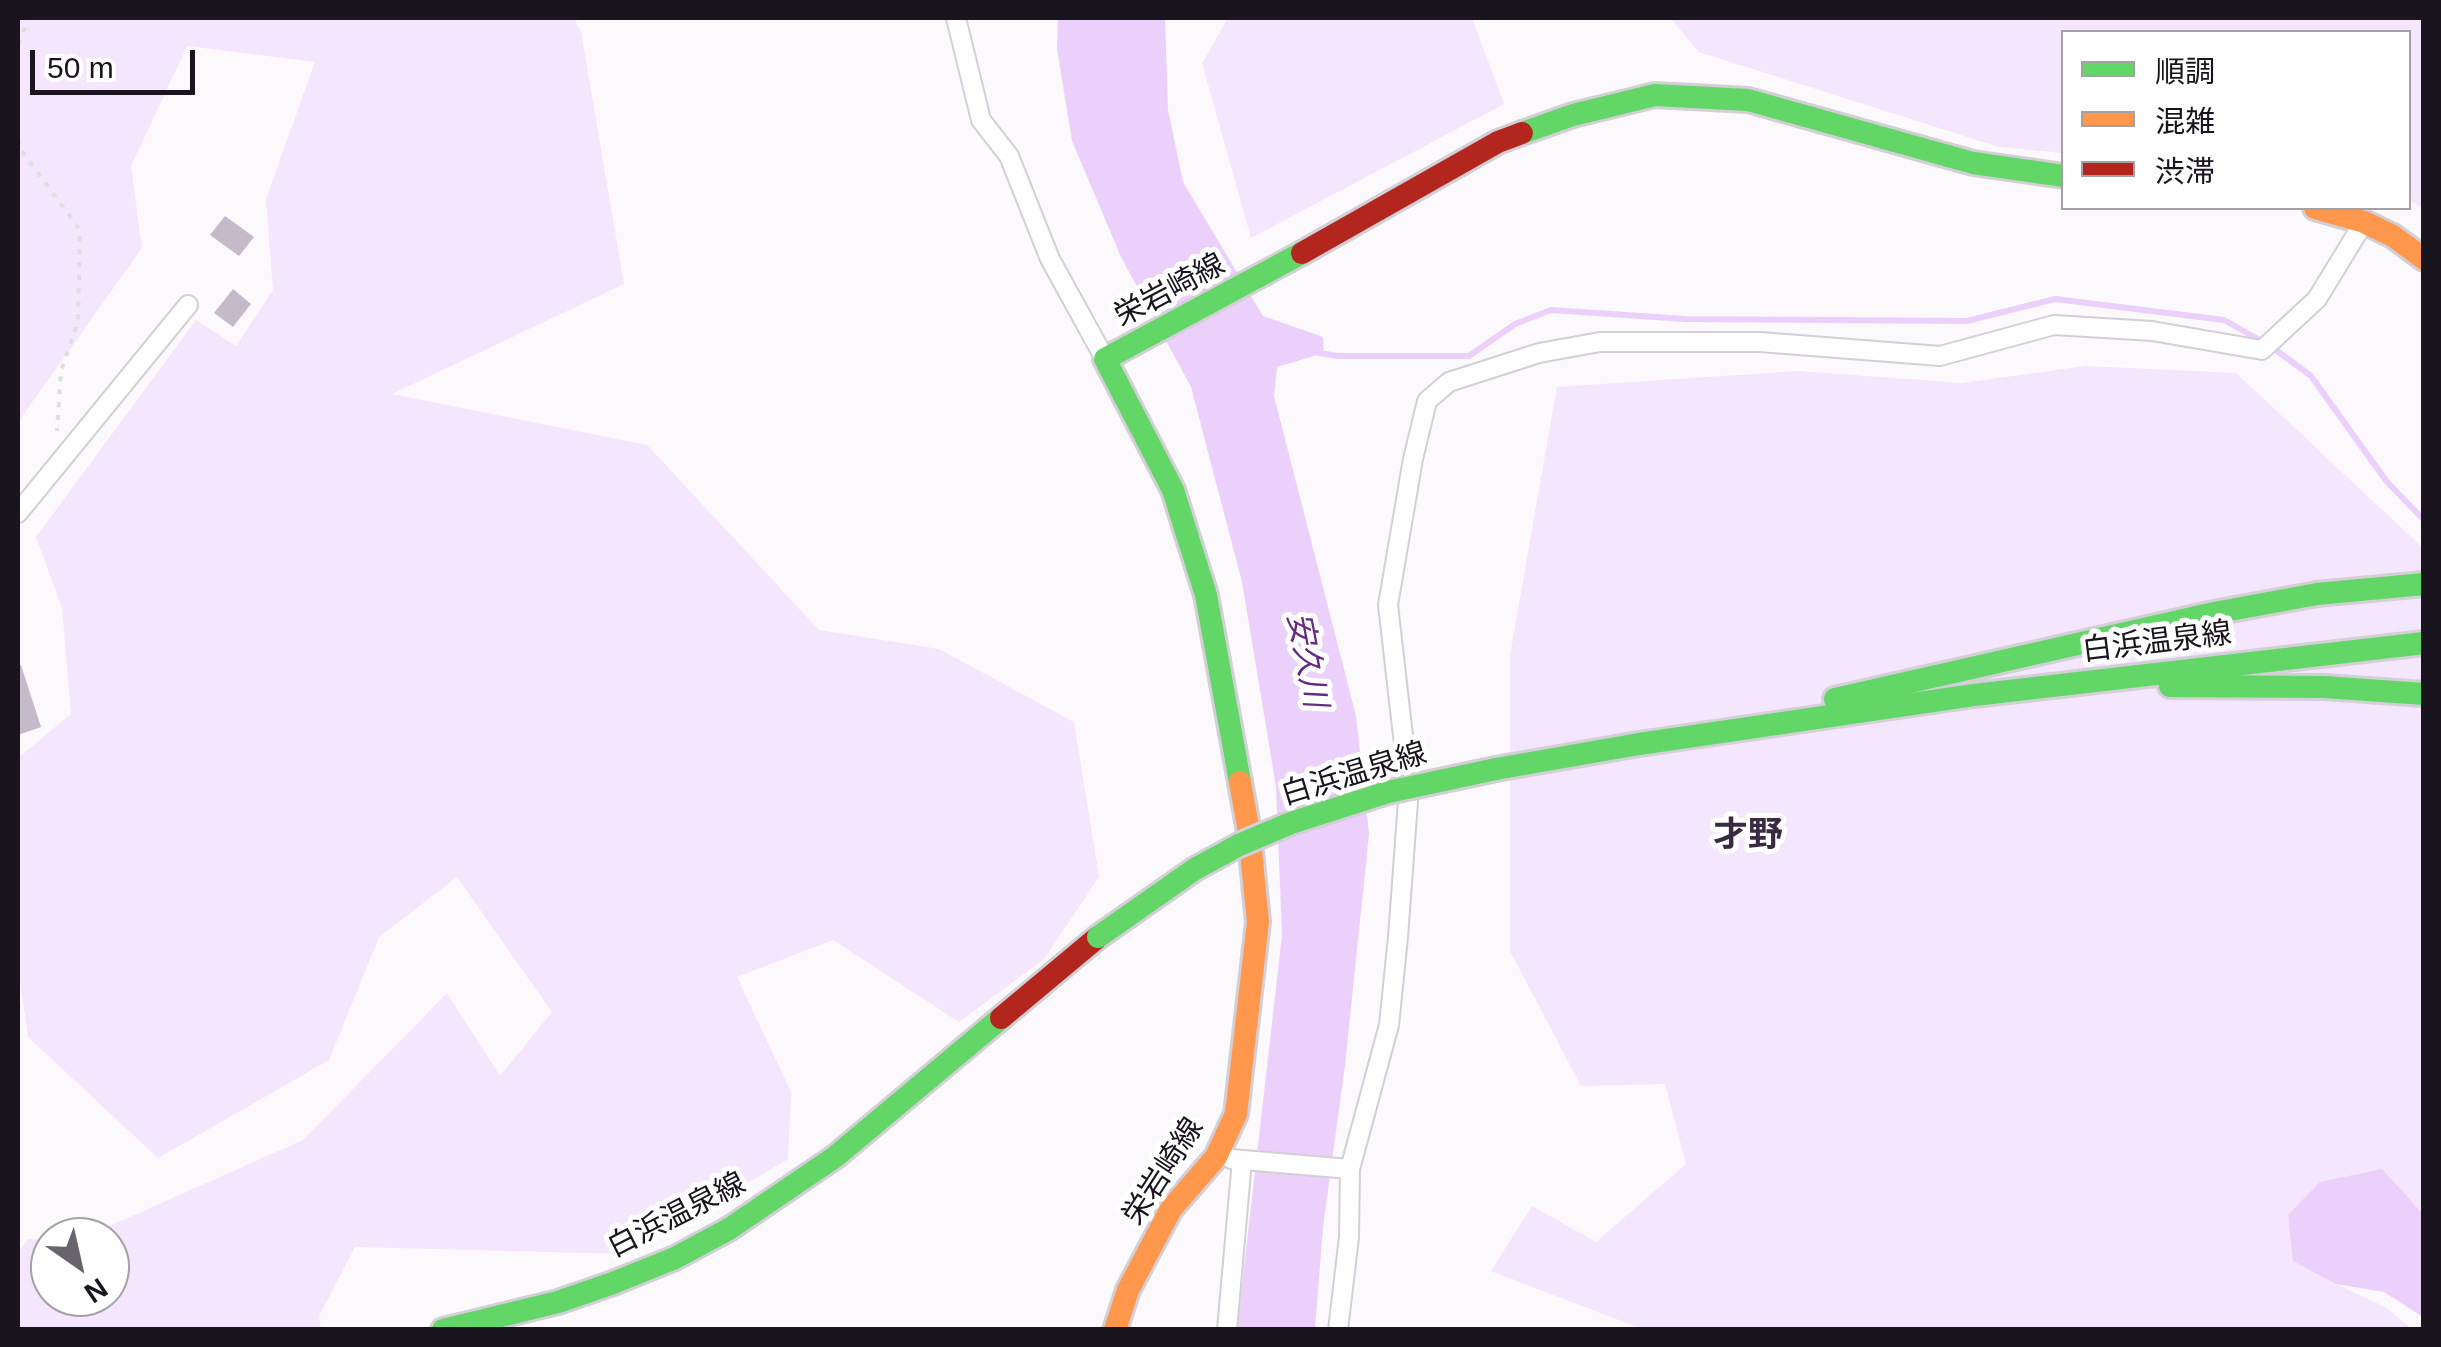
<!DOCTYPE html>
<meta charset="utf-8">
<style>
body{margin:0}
#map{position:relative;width:2441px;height:1347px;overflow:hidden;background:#fbf9fc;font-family:Helvetica,"Noto Sans JP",sans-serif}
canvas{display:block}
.frame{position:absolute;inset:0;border:20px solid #1a141e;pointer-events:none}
.legend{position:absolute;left:2061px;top:30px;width:350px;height:180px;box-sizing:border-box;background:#fff;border:2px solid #a3a1a5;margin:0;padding:12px 18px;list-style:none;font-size:30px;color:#1a141e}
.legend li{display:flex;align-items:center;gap:20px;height:50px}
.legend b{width:50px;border:2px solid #a3a1a5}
.north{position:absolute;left:30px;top:1217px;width:100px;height:100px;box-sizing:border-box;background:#fff;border:2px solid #a3a1a5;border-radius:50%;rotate:146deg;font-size:28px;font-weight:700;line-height:40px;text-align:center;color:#1a141e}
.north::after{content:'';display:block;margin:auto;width:35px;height:45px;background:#69646c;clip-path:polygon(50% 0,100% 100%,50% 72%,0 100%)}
.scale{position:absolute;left:30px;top:50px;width:165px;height:45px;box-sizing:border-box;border:5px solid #1a141e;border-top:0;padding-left:12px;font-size:30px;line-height:35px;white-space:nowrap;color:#1a141e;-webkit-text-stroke:8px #fff;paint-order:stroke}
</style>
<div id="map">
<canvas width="2441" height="1347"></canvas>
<div class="frame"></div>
<ul class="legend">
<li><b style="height:12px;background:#63d668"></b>順調</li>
<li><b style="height:12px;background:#ff974d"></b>混雑</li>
<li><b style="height:12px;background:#b3261e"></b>渋滞</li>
</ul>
<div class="north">N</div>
<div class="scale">50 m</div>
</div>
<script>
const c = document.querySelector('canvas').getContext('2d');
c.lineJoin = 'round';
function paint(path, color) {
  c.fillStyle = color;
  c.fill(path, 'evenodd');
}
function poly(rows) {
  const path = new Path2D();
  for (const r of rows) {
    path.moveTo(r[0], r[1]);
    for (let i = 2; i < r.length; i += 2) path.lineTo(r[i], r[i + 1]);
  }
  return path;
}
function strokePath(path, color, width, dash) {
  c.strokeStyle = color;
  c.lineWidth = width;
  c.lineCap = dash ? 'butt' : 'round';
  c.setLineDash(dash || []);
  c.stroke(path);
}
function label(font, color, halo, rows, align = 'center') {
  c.font = font + ' Helvetica,"Noto Sans JP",sans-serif';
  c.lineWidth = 10;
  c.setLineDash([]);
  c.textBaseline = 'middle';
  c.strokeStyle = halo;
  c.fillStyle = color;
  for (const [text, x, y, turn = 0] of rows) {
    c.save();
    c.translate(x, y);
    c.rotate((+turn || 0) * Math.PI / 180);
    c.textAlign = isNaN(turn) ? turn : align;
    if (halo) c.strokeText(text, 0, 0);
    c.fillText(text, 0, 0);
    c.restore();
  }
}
paint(poly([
 [18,18,574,18,581,32,624,284,392,394,647,445,819,630,939,649,1074,722,1099,877,1044,959,959,1022,833,940,737,977,791,1092,788,1159,628,1254,355,1247,319,1316,321,1329,18,1329,18,1253,28,1239,50,1240,50,1297,110,1297,110,1237,85,1237,303,1140,447,993,500,1076,552,1012,457,877,379,937,329,1060,158,1158,28,1037,18,967,18,758,71,714,62,608,36,537,196,320,236,346,273,290,266,199,315,62,187,46,131,166,142,248,18,422],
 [1228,18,1472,18,1504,104,1251,238,1202,63],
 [1670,18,2423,18,2423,208,2409,200,2408,32,2064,32,2063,153,1999,147,1699,52],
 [2086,366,2236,373,2423,548,2423,1214,2381,1169,2336,1284,2387,1308,2412,1329,1642,1329,1491,1271,1532,1206,1596,1242,1686,1164,1665,1084,1581,1086,1510,951,1510,655,1557,387,1799,371,1962,383]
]), '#f4e6fd');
paint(poly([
 [1058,18,1165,18,1168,110,1183,182,1263,316,1323,337,1324,353,1277,367,1274,396,1356,716,1369,834,1345,1065,1323,1227,1315,1329,1237,1329,1282,935,1276,787,1242,582,1191,387,1121,257,1072,141,1057,49],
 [2382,1169,2423,1214,2423,1317,2384,1292,2336,1284,2293,1261,2288,1215,2320,1182]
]), '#ecd0fc');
strokePath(poly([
 [1319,353,1338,356,1469,356,1515,324,1551,310,1685,319,1967,321,2055,299,2224,320,2272,347,2311,376,2387,482,2424,520]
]), '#ecd0fc', 6);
paint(poly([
 [225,216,254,237,239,256,210,235],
 [233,289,251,304,233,327,214,313],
 [21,665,41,727,18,735,18,666]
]), '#c4bac9');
const street = poly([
 [956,18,981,120,1009,156,1050,259,1105,359],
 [18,513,188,305],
 [1231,1159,1350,1169],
 [1227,1330,1242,1160],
 [1338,1330,1349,1237,1350,1169,1389,1025,1398,937,1409,788,1388,605,1413,459,1427,401,1449,382,1539,353,1600,342,1760,342,1940,356,2054,325,2152,331,2262,350,2317,299,2364,222]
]);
const fast = poly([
 [1522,133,1573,115,1655,95,1748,100,1973,163,2064,176],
 [2170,686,2324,687,2424,694],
 [1835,699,2214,613,2317,594,2424,584],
 [1496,769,1639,744,1974,695,2424,643],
 [1240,782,1206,595,1173,490,1105,359,1302,253],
 [443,1330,558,1302,613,1283,675,1258,729,1229,835,1157,1001,1018]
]);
const slow = poly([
 [2315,208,2364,222,2393,236,2424,259],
 [1115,1330,1128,1290,1171,1209,1216,1157,1236,1114,1258,922,1249,832,1240,782]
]);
const jam = poly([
 [1302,253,1498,142,1522,133],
 [1001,1018,1098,937]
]);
strokePath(street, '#d3cfd6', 22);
strokePath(fast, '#d3cfd6', 28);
strokePath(slow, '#d3cfd6', 28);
strokePath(jam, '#d3cfd6', 28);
strokePath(poly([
 [18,44,29,18],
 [18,139,21,150,80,230,78,322,61,371,57,431]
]), '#dfdedf', 4, [5, 8]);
strokePath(street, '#fefeff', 18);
strokePath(fast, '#63d668', 22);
strokePath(slow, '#ff974d', 22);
strokePath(jam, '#b3261e', 22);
const fastBridge = poly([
 [1098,937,1195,869,1239,845,1291,823,1388,792,1496,769]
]);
strokePath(fastBridge, '#d3cfd6', 28, []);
strokePath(fastBridge, '#63d668', 22);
label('30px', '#1a141e', '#fff', [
 ["栄岩崎線",1170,291,-28],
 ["白浜温泉線",2157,643,-7],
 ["白浜温泉線",1354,775,-17],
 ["栄岩崎線",1164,1172,-57],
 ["白浜温泉線",677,1216,-27]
]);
label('italic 32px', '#652a81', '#fff', [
 ["安久川",1306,660,79]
]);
label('bold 35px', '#382a40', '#fff', [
 ["才野",1748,836]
]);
</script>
